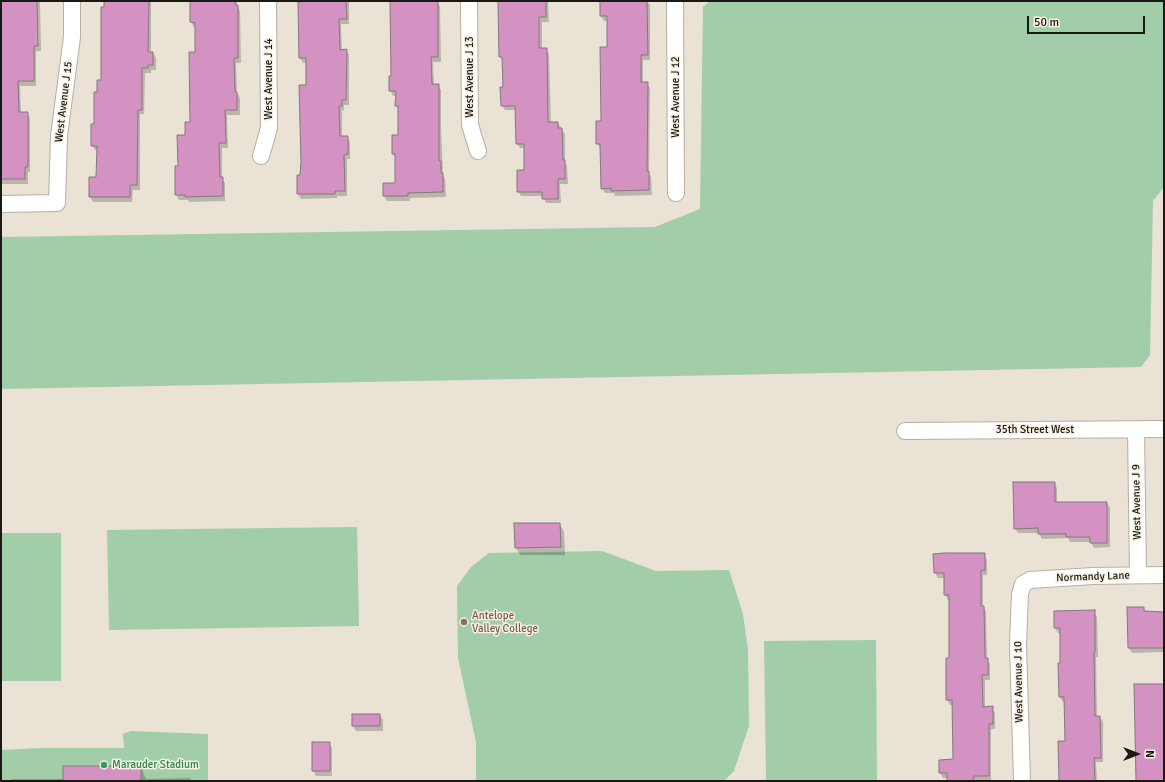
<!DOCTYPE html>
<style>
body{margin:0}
#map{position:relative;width:1165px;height:782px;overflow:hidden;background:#eae2d5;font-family:Signika,sans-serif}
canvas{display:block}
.frame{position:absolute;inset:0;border:2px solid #1a1813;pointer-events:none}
.north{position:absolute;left:1117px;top:734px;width:40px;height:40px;-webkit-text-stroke:3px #f7f0e2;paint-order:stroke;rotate:90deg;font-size:11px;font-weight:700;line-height:16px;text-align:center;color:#1a1813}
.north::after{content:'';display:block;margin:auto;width:14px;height:18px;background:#1a1813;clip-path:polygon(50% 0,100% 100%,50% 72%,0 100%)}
.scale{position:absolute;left:1027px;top:16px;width:118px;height:18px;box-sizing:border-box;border:2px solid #1a1813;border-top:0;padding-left:5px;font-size:12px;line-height:14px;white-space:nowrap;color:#1a1813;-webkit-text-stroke:3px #f7f0e2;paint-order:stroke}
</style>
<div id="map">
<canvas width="1165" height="782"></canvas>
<div class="frame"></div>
<div class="north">N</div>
<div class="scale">50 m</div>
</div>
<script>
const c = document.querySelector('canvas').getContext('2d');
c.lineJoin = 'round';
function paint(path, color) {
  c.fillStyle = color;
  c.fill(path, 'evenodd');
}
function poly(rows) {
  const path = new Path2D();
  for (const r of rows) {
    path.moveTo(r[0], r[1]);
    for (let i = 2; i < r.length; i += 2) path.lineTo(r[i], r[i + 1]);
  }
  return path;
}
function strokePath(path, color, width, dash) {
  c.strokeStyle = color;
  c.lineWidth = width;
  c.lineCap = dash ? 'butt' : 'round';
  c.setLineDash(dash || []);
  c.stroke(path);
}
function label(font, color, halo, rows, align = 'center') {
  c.font = font + ' Signika,sans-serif';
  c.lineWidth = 3;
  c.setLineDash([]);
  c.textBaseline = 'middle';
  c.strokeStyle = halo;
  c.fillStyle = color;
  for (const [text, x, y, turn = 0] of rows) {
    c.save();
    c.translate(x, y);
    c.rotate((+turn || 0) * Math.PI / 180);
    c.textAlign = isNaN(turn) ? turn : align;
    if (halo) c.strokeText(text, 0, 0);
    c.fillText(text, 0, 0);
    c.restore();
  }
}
paint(poly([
 [710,1,1164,1,1164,187,1153,201,1150,355,1141,367,1,389,1,237,655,227,700,209,703,7],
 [357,527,359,626,109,630,107,530],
 [1,533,61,533,61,681,1,681],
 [602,551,656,571,729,570,743,614,748,649,749,726,734,771,724,781,476,781,476,742,458,658,457,586,471,567,489,553],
 [876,640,877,781,766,781,764,641],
 [131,731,208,734,208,781,1,781,1,750,41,748,124,748,123,734]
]), '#a1cda8');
paint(poly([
 [1,1,40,1,41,51,36,51,36,86,20,86,21,113,27,113,30,118,30,172,28,172,28,184,1,184],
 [105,1,151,1,151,53,153,53,156,58,156,70,151,70,151,73,145,73,144,114,140,114,140,190,133,190,132,202,93,202,90,197,97,178,98,150,95,150,92,145,98,93,102,81],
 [191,1,237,1,237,6,240,11,241,63,236,63,237,92,240,98,240,115,227,115,228,148,222,148,222,179,225,183,225,201,189,202,188,200,179,200,176,195,176,167,179,167,186,136,191,123,196,53,196,28,194,27,191,22],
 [302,1,349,1,349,24,341,24,342,51,346,50,349,55,349,105,344,105,344,110,342,111,342,137,347,137,350,142,350,159,347,159,347,196,337,196,337,198,301,199,298,194,307,86,307,63,303,63,300,58],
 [391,1,437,1,440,7,441,62,433,62,434,85,438,85,441,90,441,128,443,175,445,179,446,197,410,198,410,201,387,201,384,196,396,184,396,159,393,154,399,136,399,111,396,106,396,96,393,96,390,90,392,77],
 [499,1,548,1,549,22,542,22,542,49,546,49,549,54,551,123,558,123,565,134,565,162,567,166,568,184,560,184,561,203,546,203,543,196,521,196,518,191,525,171,525,148,520,148,517,143,517,110,505,110,502,105,504,88,503,62,500,56],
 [601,1,647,1,650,5,650,60,643,60,643,83,647,83,650,88,649,174,651,177,652,195,615,196,614,193,605,193,602,188,600,148,597,143,602,122,608,48,608,21,604,21,601,16],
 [1054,483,1057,488,1057,503,1107,503,1110,508,1110,547,1094,548,1091,542,1070,542,1068,538,1042,539,1039,533,1018,533,1015,528],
 [560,524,564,532,565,555,520,555,516,548],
 [984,554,987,560,987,575,983,575,983,607,986,612,987,659,990,664,990,680,985,680,985,708,992,708,995,713,995,729,991,729,991,781,948,781,948,778,943,778,940,773,954,760,953,705,950,705,947,700,950,659,950,600,948,600,945,595,945,578,938,578,935,573],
 [1144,608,1146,612,1164,612,1164,652,1132,653,1129,648],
 [1094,612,1097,617,1098,657,1096,657,1097,717,1100,717,1103,722,1103,762,1096,762,1097,781,1060,781,1066,742,1065,702,1063,702,1060,697,1059,664,1061,664,1061,633,1058,633,1055,628],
 [380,715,383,720,383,731,356,731,353,726],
 [329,743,332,748,332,776,316,776,313,770],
 [141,767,146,779,190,778,192,781,11,781,11,779,64,779]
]), '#0003');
const building = poly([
 [1,1,37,1,38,46,34,46,34,81,18,81,19,112,28,112,28,167,25,167,25,179,1,179,1,1],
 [104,1,149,1,148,52,153,52,153,65,148,65,148,68,142,68,142,110,138,110,137,185,130,185,130,197,89,197,89,177,96,177,97,146,91,146,91,124,94,124,94,92,97,92,97,80,101,80,101,7,104,7,104,1],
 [190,1,235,1,235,5,238,5,238,58,234,58,235,92,237,92,237,110,225,110,226,143,219,143,220,177,223,177,223,196,185,197,185,195,175,195,175,166,178,166,177,135,185,135,185,122,190,122,189,52,195,52,195,23,190,22,190,1],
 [301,1,346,1,347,19,339,19,340,50,347,49,346,100,342,100,342,106,339,106,340,136,348,136,348,154,344,155,345,191,335,191,335,194,297,194,297,175,300,175,301,162,299,85,306,85,306,58,299,58,298,2,301,2,301,1],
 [390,1,438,1,438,57,431,57,432,84,439,84,439,161,441,161,441,173,443,173,443,192,408,193,408,196,383,196,383,183,395,183,395,154,392,154,392,135,398,135,398,106,395,106,396,91,389,91,389,76,391,76,390,1],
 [498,1,546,1,546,17,539,17,539,48,547,48,548,122,558,122,558,128,562,128,563,160,565,160,565,179,558,179,558,199,542,199,542,192,517,192,517,170,524,170,524,144,516,144,515,106,501,106,500,87,503,87,502,57,499,57,498,1],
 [600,1,647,1,648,55,641,55,641,82,648,82,647,171,649,171,649,190,611,191,611,188,601,189,600,144,596,144,596,121,601,121,600,47,607,47,607,16,600,16,600,1],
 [1013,482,1055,482,1055,502,1107,502,1107,543,1090,543,1090,537,1066,537,1066,534,1038,534,1038,528,1014,529,1013,482],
 [514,523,560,523,561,547,515,548,514,523],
 [944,553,985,553,985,570,981,570,981,606,984,606,985,658,988,658,988,675,982,675,983,707,993,706,993,724,989,724,989,776,974,776,973,781,947,781,947,773,939,773,939,760,953,759,952,700,946,700,946,658,949,658,949,595,944,595,944,573,934,573,933,554,944,553],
 [1127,607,1144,607,1144,611,1164,612,1164,648,1128,648,1127,607],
 [1095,610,1095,652,1094,652,1095,716,1100,716,1101,758,1094,758,1095,781,1059,781,1058,741,1065,741,1064,697,1059,697,1058,663,1060,663,1060,628,1054,628,1054,611,1095,610],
 [1134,684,1164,684,1164,781,1136,781,1134,684],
 [352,714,380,714,380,726,352,726,352,714],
 [312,742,330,742,330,771,312,771,312,742],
 [63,766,141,766,141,781,63,781,63,766]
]);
paint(building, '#d492c2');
strokePath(building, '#83777f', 1);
const street = poly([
 [469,1,470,125,478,151],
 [675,1,676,193],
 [261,156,269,128,268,1],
 [1,204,57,203,59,136,72,37,72,1],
 [1136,430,1138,575],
 [905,431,1164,429],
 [1022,781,1018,644,1020,594,1023,584,1030,580,1093,576,1164,575]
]);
strokePath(street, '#b6afa2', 18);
strokePath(street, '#fff', 16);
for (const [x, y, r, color] of [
 [464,622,4,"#8d6e63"],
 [104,765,4,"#2e9e5b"]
]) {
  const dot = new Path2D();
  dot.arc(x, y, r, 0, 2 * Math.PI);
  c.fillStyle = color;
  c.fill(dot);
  strokePath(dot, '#f7f0e2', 1.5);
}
label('11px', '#1a1813', '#f7f0e2', [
 ["West Avenue J 13",470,77,-90],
 ["West Avenue J 14",269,79,-90],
 ["West Avenue J 12",676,97,-90],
 ["West Avenue J 15",64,102,-83],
 ["35th Street West",1035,430],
 ["West Avenue J 9",1137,502,-91],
 ["Normandy Lane",1093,577,-2],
 ["West Avenue J 10",1019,682,-91]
]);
label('11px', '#785e54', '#f7f0e2', [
 ["Antelope",472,616],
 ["Valley College",472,629]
], 'left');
label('11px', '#27864d', '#f7f0e2', [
 ["Marauder Stadium",112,765]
], 'left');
</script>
